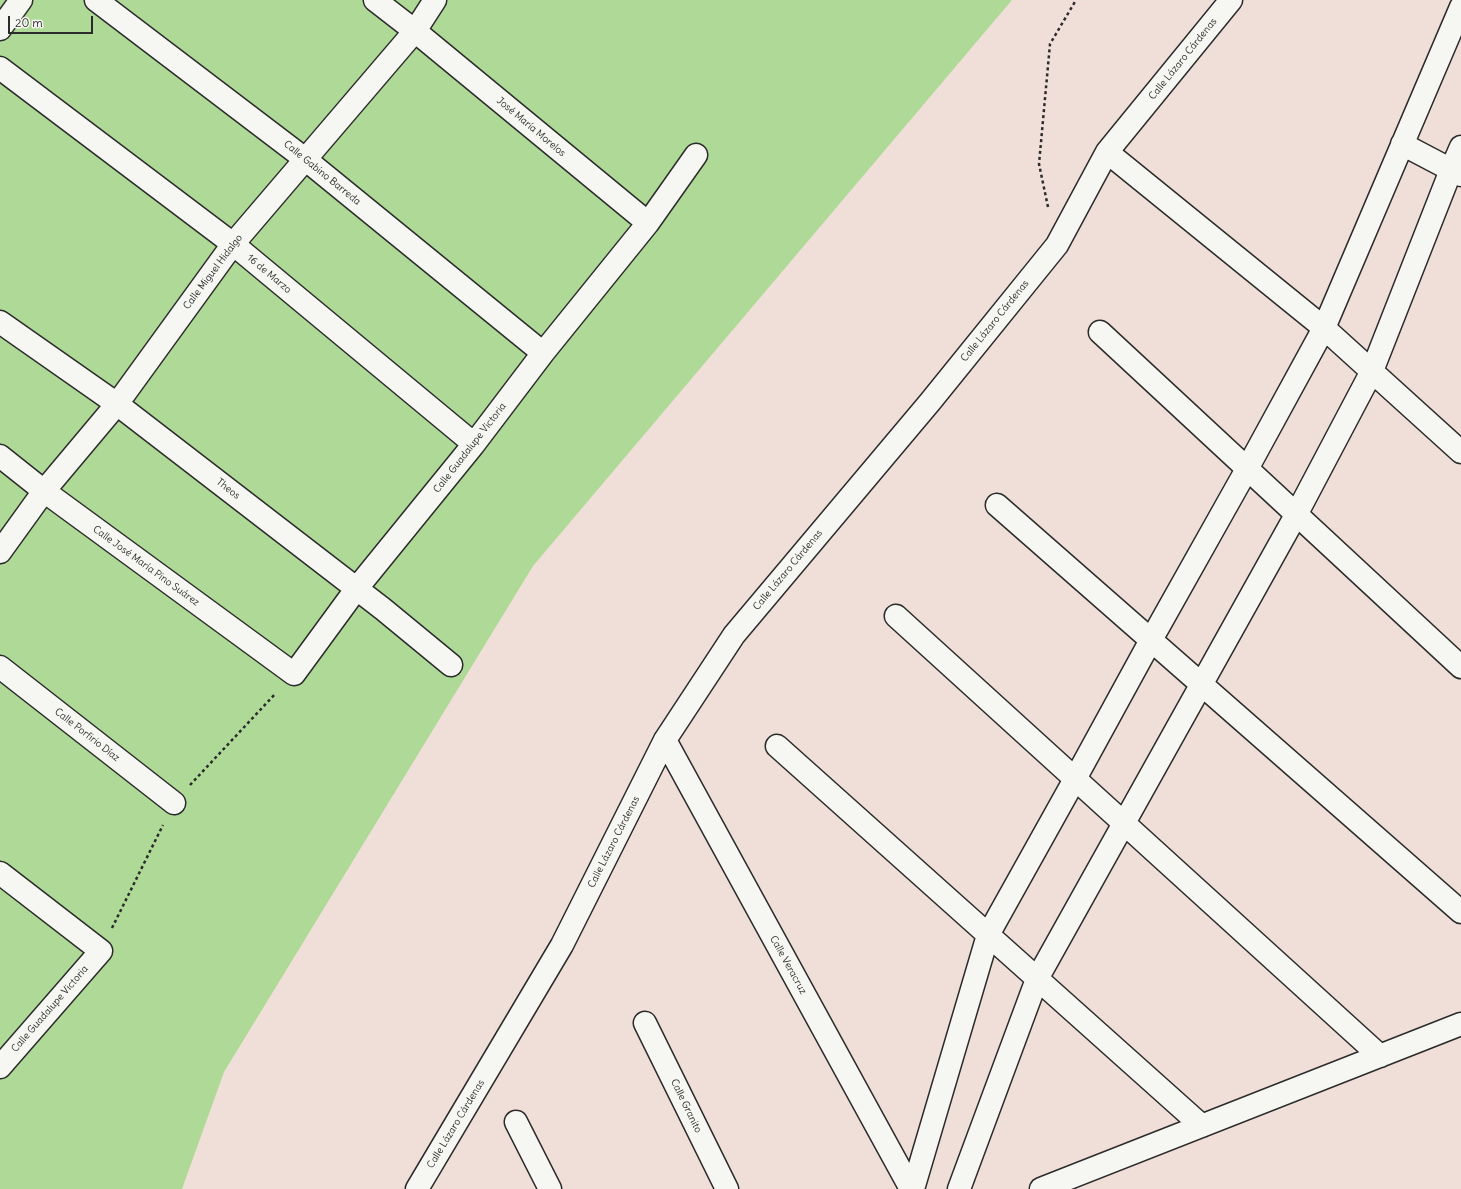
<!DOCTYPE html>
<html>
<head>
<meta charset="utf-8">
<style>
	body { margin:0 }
	#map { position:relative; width:1461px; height:1189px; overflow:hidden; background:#f0dfd8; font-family:Delius,sans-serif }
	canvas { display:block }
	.scale { position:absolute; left:8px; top:16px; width:85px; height:18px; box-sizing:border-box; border:2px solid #2b2b2b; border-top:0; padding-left:5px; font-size:12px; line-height:14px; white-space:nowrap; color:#2b2b2b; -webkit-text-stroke:3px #f6f6f2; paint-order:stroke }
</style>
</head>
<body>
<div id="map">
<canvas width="1461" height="1189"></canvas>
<div class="scale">20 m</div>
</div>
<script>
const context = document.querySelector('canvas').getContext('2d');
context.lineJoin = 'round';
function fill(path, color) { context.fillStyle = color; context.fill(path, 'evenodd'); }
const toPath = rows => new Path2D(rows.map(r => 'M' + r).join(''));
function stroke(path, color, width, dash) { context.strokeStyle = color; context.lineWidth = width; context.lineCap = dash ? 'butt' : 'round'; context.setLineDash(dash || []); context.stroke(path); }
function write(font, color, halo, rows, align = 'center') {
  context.font = font + ' Delius,sans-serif'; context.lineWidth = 4; context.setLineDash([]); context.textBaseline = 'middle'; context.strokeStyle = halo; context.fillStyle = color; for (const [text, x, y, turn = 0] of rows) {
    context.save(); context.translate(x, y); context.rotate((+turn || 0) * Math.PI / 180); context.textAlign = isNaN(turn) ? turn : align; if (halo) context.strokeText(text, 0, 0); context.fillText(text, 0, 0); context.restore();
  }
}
fill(toPath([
	[0,0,1012,0,533,566,224,1072,182,1189,0,1189]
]), '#afd996');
const minor = toPath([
	[96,0,305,159,543,353],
	[375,0,415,31,648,223],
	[0,29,21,0],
	[0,68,233,244,474,444],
	[1402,144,1461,175],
	[1107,152,1324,328,1461,452],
	[0,322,117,404,383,609,451,665],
	[1100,332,1461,667],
	[0,456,44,491,294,674,357,588,474,444,543,353,648,223,696,155],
	[997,505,1461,912],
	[0,552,44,491,117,404,233,244,415,31,435,0],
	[896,616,1380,1056],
	[0,667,174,803],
	[665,740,911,1189],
	[777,746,1202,1126],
	[0,873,101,951,0,1067],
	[645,1023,727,1189],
	[516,1122,550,1189],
	[417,1189,562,945,665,740,734,635,930,402,1057,245,1107,152,1231,0],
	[913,1189,988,935,1075,779,1151,640,1247,469,1324,328,1461,7],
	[959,1189,1037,979,1296,515,1372,371,1451,170,1461,147],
	[1041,1189,1461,1024]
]);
stroke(minor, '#2b2b2b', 25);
stroke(toPath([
	[1048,207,1039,164,1050,44,1076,0],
	[190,785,276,693],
	[112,928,163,825]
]), '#2b2b2b', 2.5, [3, 3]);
stroke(minor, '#f6f6f2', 22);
write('10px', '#2b2b2b', '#f6f6f2', [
	["Calle Lázaro Cárdenas",1183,59,-51],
	["José María Morelos",531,127,40],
	["Calle Gabino Barreda",322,173,39],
	["Calle Miguel Hidalgo",213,272,-53],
	["16 de Marzo",269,274,40],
	["Calle Lázaro Cárdenas",995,321,-51],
	["Calle Guadalupe Victoria",470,448,-52],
	["Theos",228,489,38],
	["Calle José María Pino Suárez",146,566,36],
	["Calle Lázaro Cárdenas",788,570,-50],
	["Calle Porfirio Díaz",87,735,38],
	["Calle Lázaro Cárdenas",614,842,-63],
	["Calle Veracruz",788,965,61],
	["Calle Guadalupe Victoria",50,1009,-49],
	["Calle Granito",686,1106,64],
	["Calle Lázaro Cárdenas",456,1124,-59]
]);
</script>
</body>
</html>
